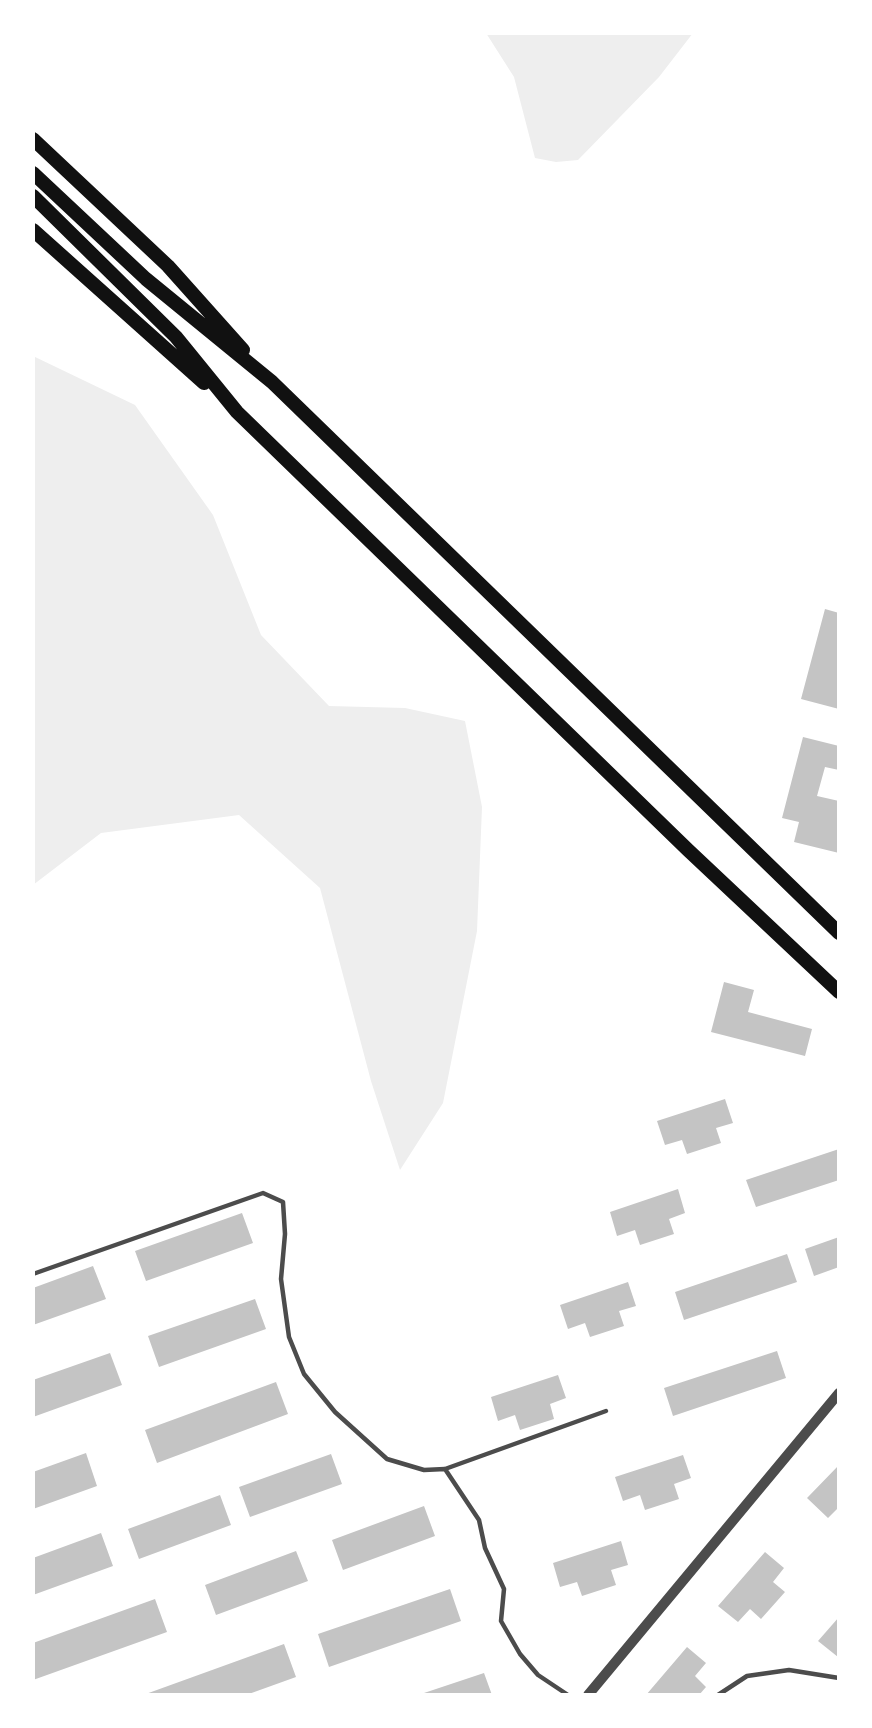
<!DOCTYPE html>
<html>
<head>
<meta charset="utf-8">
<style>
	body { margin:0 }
	#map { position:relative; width:872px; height:1728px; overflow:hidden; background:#fff; font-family:"Noto Sans",sans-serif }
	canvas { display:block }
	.frame { position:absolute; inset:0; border:35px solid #fff; pointer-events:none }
</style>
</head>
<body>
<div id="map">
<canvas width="872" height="1728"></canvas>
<div class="frame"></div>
</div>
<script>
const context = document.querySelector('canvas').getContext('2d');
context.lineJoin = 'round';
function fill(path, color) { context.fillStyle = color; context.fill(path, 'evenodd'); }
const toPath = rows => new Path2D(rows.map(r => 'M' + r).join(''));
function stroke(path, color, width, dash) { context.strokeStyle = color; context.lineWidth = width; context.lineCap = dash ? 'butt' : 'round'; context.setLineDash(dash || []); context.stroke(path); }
fill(toPath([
	[486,33,693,33,659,77,578,160,556,162,535,158,514,77],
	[33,356,135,405,213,515,261,635,329,706,405,708,465,721,482,807,477,931,443,1103,400,1170,371,1081,320,888,239,815,101,833,33,885]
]), '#eee');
fill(toPath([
	[825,609,839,613,839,709,801,699],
	[803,737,839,746,839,770,825,767,817,796,839,801,839,853,794,842,799,822,782,818],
	[724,982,754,990,748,1012,812,1029,805,1056,711,1032],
	[725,1099,733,1123,716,1128,721,1143,687,1154,682,1140,665,1145,657,1121],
	[839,1149,839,1180,756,1207,746,1180],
	[678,1189,685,1213,669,1219,674,1234,640,1245,635,1230,617,1236,610,1212],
	[242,1213,253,1243,146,1281,135,1251],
	[839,1237,839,1267,814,1276,805,1249],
	[787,1254,797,1282,684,1320,675,1292],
	[93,1266,106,1299,33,1325,33,1288],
	[628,1282,636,1306,619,1311,624,1326,590,1337,585,1323,568,1329,560,1305],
	[255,1299,266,1329,159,1367,148,1336],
	[777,1351,786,1378,673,1416,664,1388],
	[110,1353,122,1385,33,1417,33,1380],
	[558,1375,566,1398,550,1404,554,1419,520,1430,515,1415,498,1421,491,1397],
	[276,1382,288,1414,157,1463,145,1430],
	[86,1453,97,1486,33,1509,33,1472],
	[331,1454,342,1484,250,1517,239,1487],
	[683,1455,691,1478,674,1484,679,1499,645,1510,640,1495,623,1501,615,1477],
	[839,1465,839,1507,828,1518,807,1498],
	[220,1495,231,1525,139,1559,128,1529],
	[424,1506,435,1536,343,1570,332,1540],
	[101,1533,113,1566,33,1595,33,1558],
	[621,1541,628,1565,611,1570,616,1585,582,1596,577,1582,560,1587,553,1563],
	[296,1551,308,1581,216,1615,205,1585],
	[765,1552,784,1568,773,1582,785,1592,761,1619,750,1609,738,1622,718,1606],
	[450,1589,461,1621,329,1667,318,1634],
	[155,1599,167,1632,33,1680,33,1643],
	[839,1617,839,1656,838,1657,818,1641],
	[284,1644,296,1677,246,1695,143,1695],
	[687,1647,706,1663,695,1676,706,1687,699,1695,646,1695],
	[484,1673,492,1695,422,1695,421,1694]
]), '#c4c4c4');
stroke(toPath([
	[33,1274,263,1193,283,1202,285,1234,281,1279,289,1337,304,1374,335,1412,387,1459,424,1470,445,1469,606,1411],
	[445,1469,479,1520,485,1548,504,1589,501,1621,520,1654,538,1675,568,1695],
	[718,1695,747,1676,789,1670,839,1678]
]), '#4c4c4c', 4.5);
stroke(toPath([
	[588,1695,839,1393]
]), '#4c4c4c', 10);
stroke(toPath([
	[33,139,168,266,243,350],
	[33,173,146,279,272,382,839,933],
	[33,196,176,337,237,412,688,850,839,992],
	[33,230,204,383]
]), '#111', 14);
</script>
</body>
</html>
